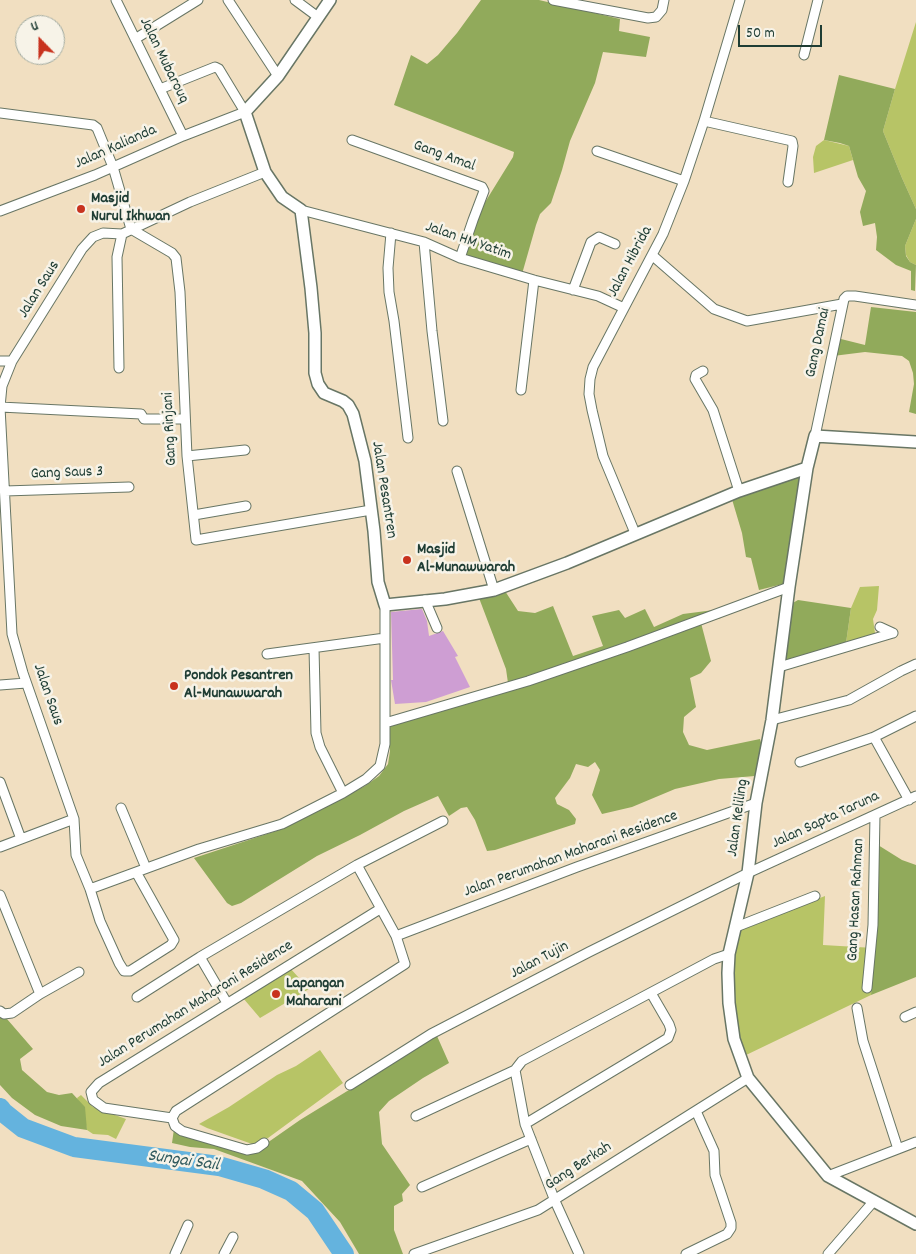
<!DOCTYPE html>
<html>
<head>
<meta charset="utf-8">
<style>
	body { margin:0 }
	#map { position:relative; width:916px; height:1254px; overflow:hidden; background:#f1dfc1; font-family:Dekko,sans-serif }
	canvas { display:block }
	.north { position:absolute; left:15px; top:15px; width:50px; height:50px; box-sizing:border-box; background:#f7f3e8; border:1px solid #a1aaa0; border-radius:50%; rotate:338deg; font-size:14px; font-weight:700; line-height:20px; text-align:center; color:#1f3d34 }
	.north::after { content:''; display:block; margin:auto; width:18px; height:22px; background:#c8321e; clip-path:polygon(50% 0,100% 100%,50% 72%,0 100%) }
	.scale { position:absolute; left:738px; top:25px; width:84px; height:22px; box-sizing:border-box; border:2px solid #1f3d34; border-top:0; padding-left:6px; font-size:15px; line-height:18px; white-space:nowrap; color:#1f3d34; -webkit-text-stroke:4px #f7f3e8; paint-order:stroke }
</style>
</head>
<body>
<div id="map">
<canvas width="916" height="1254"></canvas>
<div class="north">U</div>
<div class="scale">50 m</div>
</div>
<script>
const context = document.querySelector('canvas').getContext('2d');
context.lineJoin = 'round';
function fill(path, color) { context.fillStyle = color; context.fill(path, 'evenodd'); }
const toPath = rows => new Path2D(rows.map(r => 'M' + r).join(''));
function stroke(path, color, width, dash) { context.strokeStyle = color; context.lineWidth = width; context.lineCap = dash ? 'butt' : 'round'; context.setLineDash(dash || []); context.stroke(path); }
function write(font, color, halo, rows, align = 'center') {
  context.font = font + ' Dekko,sans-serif'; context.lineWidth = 5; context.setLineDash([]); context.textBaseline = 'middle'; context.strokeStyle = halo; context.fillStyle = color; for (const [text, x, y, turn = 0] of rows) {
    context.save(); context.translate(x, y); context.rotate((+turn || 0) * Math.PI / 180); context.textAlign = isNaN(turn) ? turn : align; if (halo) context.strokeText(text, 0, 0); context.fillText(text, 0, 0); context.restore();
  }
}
fill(toPath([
	[916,22,916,209,902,178,883,131,895,89],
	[824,140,849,146,853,160,814,173,813,157,816,146],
	[916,219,916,265,910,262,906,255,905,246],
	[879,586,877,610,873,619,875,633,872,637,846,643,851,608,860,587],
	[825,896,823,945,874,948,871,995,744,1056,735,1021,733,959,739,930],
	[290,968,309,989,260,1018,243,998],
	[320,1050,343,1083,268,1138,258,1143,252,1144,207,1128,199,1124,229,1107,277,1075,296,1066],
	[81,1095,93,1107,126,1119,116,1139,108,1135,93,1134,87,1130,85,1120,77,1098]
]), '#b7c466');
fill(toPath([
	[481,0,539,0,620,19,619,31,650,37,646,57,603,52,595,83,570,141,562,170,551,203,540,214,536,225,522,274,464,257,479,212,513,157,514,152,394,105,411,55,427,64,438,55,457,33],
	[839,75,895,89,883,131,902,178,916,209,916,219,905,246,906,256,910,262,916,265,915,291,911,290,911,271,896,265,876,250,877,237,875,223,863,226,860,212,866,191,858,177,849,146,840,143,824,140],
	[871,307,916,312,916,414,909,412,914,384,913,373,909,361,902,356,865,352,833,356,837,338,865,345],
	[799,475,801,481,787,583,759,590,751,558,746,557,742,533,731,496],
	[505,591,518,611,535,613,553,606,573,656,603,646,592,616,619,610,625,618,645,609,654,627,683,614,714,610,721,618,701,623,711,661,701,673,690,678,696,707,684,717,683,732,689,745,707,750,760,739,763,750,755,776,719,779,675,789,632,807,602,814,592,795,600,770,595,762,588,767,576,764,570,778,555,798,557,804,569,810,576,819,575,824,495,850,487,851,475,820,467,807,461,808,449,816,438,796,404,811,360,835,317,856,241,903,232,906,227,903,194,858,282,829,365,786,379,776,388,764,390,751,389,725,509,690,506,669,479,598],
	[798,600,851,608,846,643,782,663,791,604],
	[878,845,902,860,916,865,916,977,871,995,877,915],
	[0,1014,7,1019,33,1049,20,1059,22,1070,47,1092,59,1095,72,1093,85,1107,87,1130,61,1126,35,1115,12,1098,0,1085],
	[437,1036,449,1063,423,1078,389,1101,379,1112,382,1144,410,1185,402,1194,403,1201,394,1206,394,1230,403,1254,359,1254,340,1222,302,1181,214,1149,190,1147,172,1143,174,1129,257,1150,300,1120]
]), '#91aa5b');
stroke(toPath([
	[0,1108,3,1112,23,1128,74,1147,219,1166,264,1179,291,1191,315,1211,344,1254]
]), '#64b3de', 20);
fill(toPath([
	[422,609,427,621,429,636,443,631,458,656,455,657,470,687,426,702,395,704,391,680,393,680,391,612]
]), '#ce9ed3');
const minor = toPath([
	[116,0,183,136],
	[228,0,278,76],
	[295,0,318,17],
	[553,0,648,18,656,17,662,10,664,0],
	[135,39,198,0],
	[804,55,818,0],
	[0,113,93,125,97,128,113,167,131,229,172,253,176,258,180,292,187,456,196,540,371,510],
	[704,121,792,141,793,146,788,182],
	[352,140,482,187,484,191,473,220,460,258],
	[597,151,684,181],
	[265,172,190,202,122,234,103,233,93,237,82,249,12,361,2,386,0,407,12,634,23,673,74,819,76,855,90,889,199,849,282,824,343,793,366,779,380,766,385,744,385,605],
	[301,210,424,242,460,258,534,280,598,296,624,308],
	[0,211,95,175,183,136,245,112,219,69,215,67,160,89],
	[391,233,388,268,389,292,394,321,408,438],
	[424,242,432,331,443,421],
	[653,256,714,309,747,321,842,304],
	[573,290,591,242,599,237,615,244],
	[0,361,12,361],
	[119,368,117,257,122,234],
	[703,371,696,375,695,379,713,410,739,491],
	[521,390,534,280],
	[0,407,141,414,144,419,185,419],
	[815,436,844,299,847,296,855,296,916,305],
	[187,456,245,450],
	[457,471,494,590],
	[5,491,129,487],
	[194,515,246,506],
	[635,533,603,456,592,410,589,394,590,379,593,367,663,234,684,181,704,121,740,0],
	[425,600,437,628],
	[880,627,893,633],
	[314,648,316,733,320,747,343,793],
	[267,654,385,638],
	[779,667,893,633],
	[0,685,26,683],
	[772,720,849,700,901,671,916,664],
	[385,723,528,681,627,647,789,587],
	[874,737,909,800],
	[800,762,874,737,916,716],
	[0,782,21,839],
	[121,808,146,868],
	[0,847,74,819],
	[90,889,100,921,119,963,124,971,130,971,171,945,174,940,136,872],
	[0,895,40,994],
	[736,927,815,896],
	[396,936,577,867,756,803],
	[200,957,227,1003],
	[867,988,873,925,875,815],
	[137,997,200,957,357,865,443,821],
	[857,1008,863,1041,898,1149],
	[0,1011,4,1014,12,1013,40,994,79,972],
	[905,1017,916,1012],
	[350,1085,431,1034,589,952,748,873,916,796],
	[416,1116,515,1070],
	[172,1118,104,1108,93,1100,91,1092,99,1083,380,909],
	[172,1118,176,1111,405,964,396,936,357,865],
	[172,1118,175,1126,182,1131,247,1150,257,1148,264,1143],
	[525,1124,668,1038,671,1030,669,1024,651,993],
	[828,1176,916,1142],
	[422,1187,531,1139],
	[175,1254,188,1225],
	[224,1254,233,1237],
	[414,1254,538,1210,748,1078],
	[579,1254,555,1201,525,1124,515,1070,522,1061,714,959,729,954],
	[686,1254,727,1234,731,1228,731,1223,715,1175,714,1151,696,1111],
	[828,1254,873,1202]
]);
const tertiary = toPath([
	[330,0,278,76,245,112,265,172,282,197,301,210,311,288,315,333,315,373,318,384,324,393,343,401,348,405,353,414,365,461,374,531,378,582,385,605,445,599,494,590,567,563,739,491,807,468],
	[916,442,815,436,807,468,789,587,772,720,756,803,748,873,729,954,728,973,729,1003,734,1039,748,1078,828,1176,916,1224]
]);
stroke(minor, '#687665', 11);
stroke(tertiary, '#687665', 14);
stroke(minor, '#fff', 9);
stroke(tertiary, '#fff', 11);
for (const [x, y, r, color] of [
	[81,209,5,"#c8321e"],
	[407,560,5,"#c8321e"],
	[174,686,5,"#c8321e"],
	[276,994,5,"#c8321e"]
]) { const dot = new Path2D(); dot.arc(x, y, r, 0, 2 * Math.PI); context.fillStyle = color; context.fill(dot); stroke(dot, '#f7f3e8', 2); }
write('16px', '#1f3d34', '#f7f3e8', [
	["Jalan Mubarouq",163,61,64],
	["Jalan Kalianda",116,148,-24],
	["Gang Amal",444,157,20],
	["Jalan HM Yatim",468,242,19],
	["Jalan Hibrida",631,262,-62],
	["Jalan Saus",40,290,-58],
	["Gang Damai",819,343,-78],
	["Gang Rinjani",171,429,-93],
	["Gang Saus 3",67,474,-2],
	["Jalan Pesantren",383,490,81],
	["Jalan Saus",47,695,71],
	["Jalan Keliling",739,818,-82],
	["Jalan Sapta Taruna",826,821,-25],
	["Jalan Perumahan Maharani Residence",571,855,-20],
	["Gang Hasan Rahman",857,900,-87],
	["Jalan Tujin",540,961,-28],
	["Jalan Perumahan Maharani Residence",196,1005,-32],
	["Gang Berkah",579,1167,-33]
]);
write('bold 16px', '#1f3d34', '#f7f3e8', [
	["Masjid",91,200],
	["Nurul Ikhwan",91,218],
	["Masjid",417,551],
	["Al-Munawwarah",417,569],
	["Pondok Pesantren",184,677],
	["Al-Munawwarah",184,695],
	["Lapangan",286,985],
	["Maharani",286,1003]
], 'left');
write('italic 18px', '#305a5e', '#f7f3e8', [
	["Sungai Sail",183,1162,8]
]);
</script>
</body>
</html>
